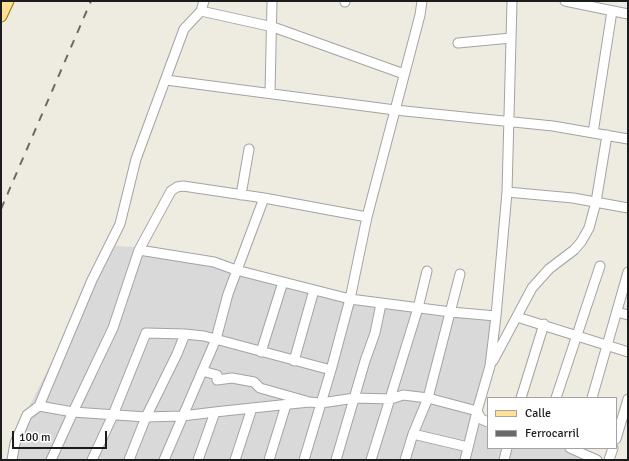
<!DOCTYPE html>
<html>
<head>
<meta charset="utf-8">
<style>
	body { margin:0 }
	#map { position:relative; width:629px; height:461px; overflow:hidden; background:#eeece0; font-family:Signika,sans-serif }
	canvas { display:block }
	.frame { position:absolute; inset:0; border:2px solid #1c1c1c; pointer-events:none }
	.legend { position:absolute; left:487px; top:397px; width:130px; height:52px; box-sizing:border-box; background:#fff; border:1px solid #a4a4a4; margin:0; padding:5px 7px; list-style:none; font-size:12px; color:#1c1c1c }
	.legend li { display:flex; align-items:center; gap:8px; height:20px }
	.legend b { width:20px; border:1px solid #a4a4a4 }
	.scale { position:absolute; left:12px; top:431px; width:95px; height:18px; box-sizing:border-box; border:2px solid #1c1c1c; border-top:0; padding-left:5px; font-size:12px; line-height:14px; white-space:nowrap; color:#1c1c1c; -webkit-text-stroke:3px #fff; paint-order:stroke }
</style>
</head>
<body>
<div id="map">
<canvas width="629" height="461"></canvas>
<div class="frame"></div>
<ul class="legend">
<li><b style="height:5px;background:#ffe095"></b>Calle</li>
<li><b style="height:5px;background:#6a6a6a"></b>Ferrocarril</li>
</ul>
<div class="scale">100 m</div>
</div>
<script>
const context = document.querySelector('canvas').getContext('2d');
context.lineJoin = 'round';
function fill(path, color) { context.fillStyle = color; context.fill(path, 'evenodd'); }
const toPath = rows => new Path2D(rows.map(r => 'M' + r).join(''));
function stroke(path, color, width, dash) { context.strokeStyle = color; context.lineWidth = width; context.lineCap = dash ? 'butt' : 'round'; context.setLineDash(dash || []); context.stroke(path); }
fill(toPath([
	[105,245,144,248,348,296,492,315,489,359,479,419,488,423,488,448,562,448,598,460,7,460,30,405,58,349]
]), '#dad9d9');
const minor = toPath([
	[565,1,628,14],
	[345,2,345,1],
	[201,11,273,27,404,74],
	[458,43,511,38],
	[166,80,395,110,553,126,628,139],
	[270,93,272,1],
	[593,133,612,11],
	[507,192,573,198,628,208],
	[241,195,249,149],
	[139,250,214,262,236,270,350,299,451,312,496,316],
	[617,312,628,315],
	[517,317,628,352],
	[261,352,283,282],
	[294,361,314,290],
	[493,361,532,288,549,269,574,250,581,242,589,228,596,202,607,135],
	[202,371,217,375,217,380,232,378,254,382,260,388,306,401],
	[521,398,544,324],
	[556,398,600,266],
	[592,398,628,272],
	[39,406,73,412,146,417,182,416,215,412,309,402,321,403,355,398,391,399,403,395,428,398,477,411,481,419,488,422],
	[413,434,468,447],
	[616,439,628,399],
	[570,448,597,460],
	[12,460,15,443,27,415,39,406,92,280,120,224,136,159,184,29,201,11,204,1],
	[51,460,73,412,113,328,139,250,171,191,177,187,183,186,264,198],
	[92,460,113,415,146,333,185,334],
	[129,460,146,417,177,354,185,334,204,336,331,370],
	[164,460,216,339,228,294,264,198,367,217],
	[198,460,215,412],
	[235,460,252,408],
	[269,460,286,405],
	[304,460,331,370,350,299,367,217,420,15,422,1],
	[336,460,365,361,375,333,381,304],
	[371,460,418,308,427,271],
	[405,460,413,434,428,398,460,274],
	[465,460,477,411,490,366,496,316,507,192,512,1],
	[504,460,507,448],
	[609,460,613,448]
]);
const major = toPath([
	[1,16,8,1]
]);
stroke(minor, '#a3a3a3', 11);
stroke(major, '#947700', 13);
stroke(minor, '#fff', 9);
stroke(major, '#ffe095', 11);
stroke(toPath([
	[1,209,91,1]
]), '#6a6a6a', 2, [8, 8]);
</script>
</body>
</html>
